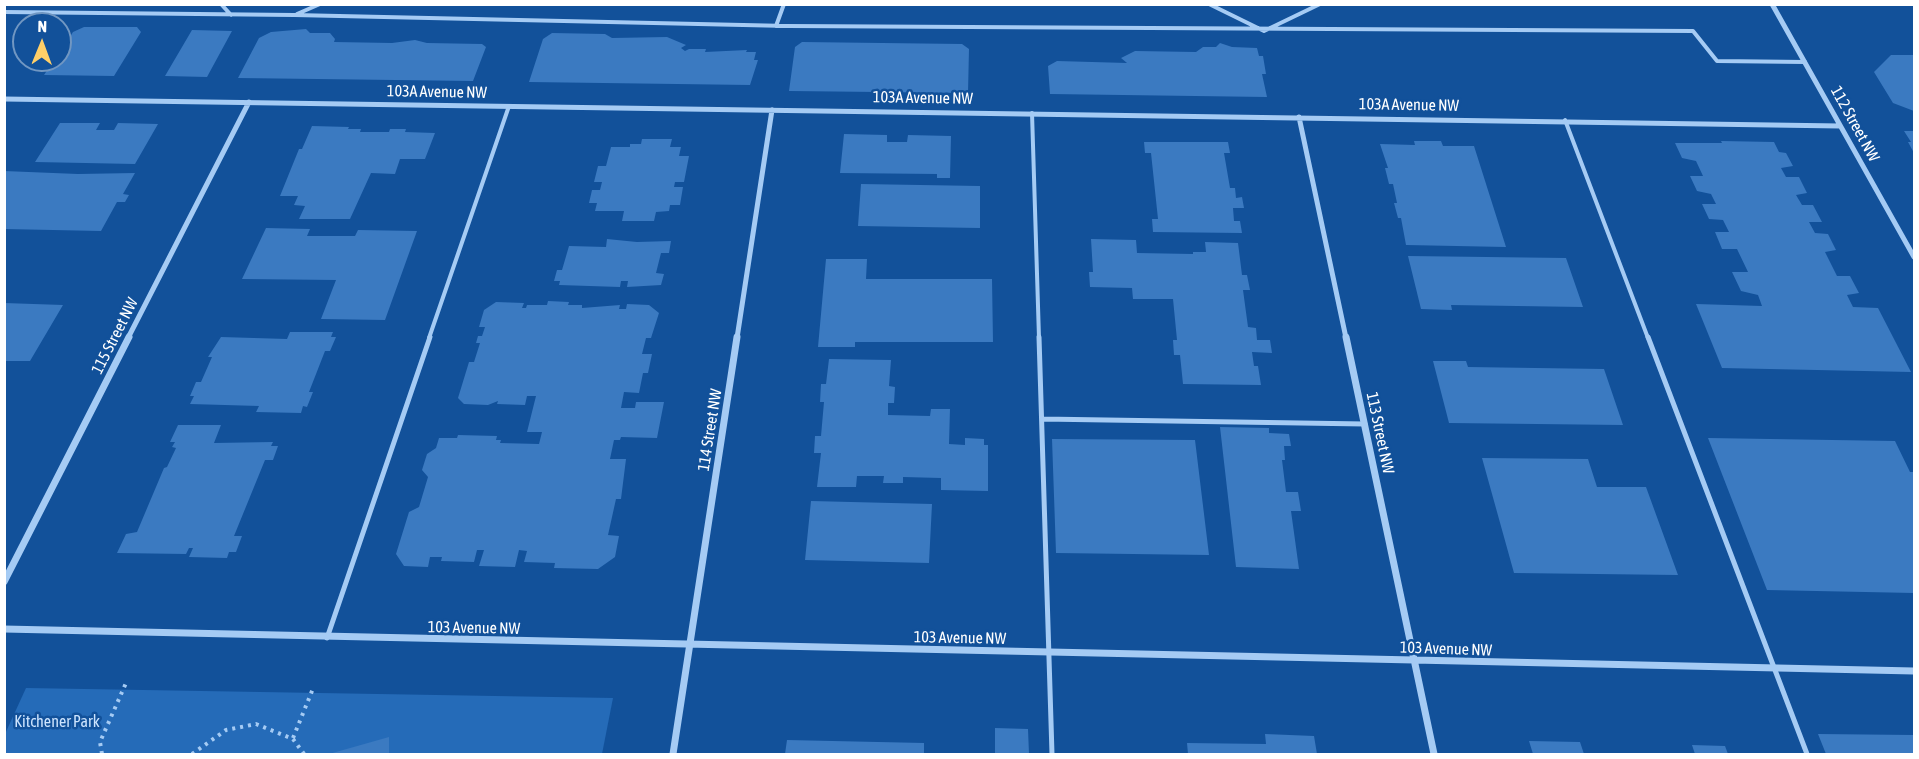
<!DOCTYPE html>
<html>
<head>
<meta charset="utf-8">
<style>
	body { margin:0 }
	#map { position:relative; width:1919px; height:759px; overflow:hidden; background:#12519a; font-family:"Asap Condensed",sans-serif }
	canvas { display:block }
	.frame { position:absolute; inset:0; border:6px solid #fff; pointer-events:none }
	.north { position:absolute; left:12px; top:12px; width:60px; height:60px; box-sizing:border-box; background:#12519a; border:2px solid #7197c2; border-radius:50%; rotate:1deg; font-size:16px; font-weight:700; line-height:24px; text-align:center; color:#fff }
	.north::after { content:''; display:block; margin:auto; width:21px; height:27px; background:#ffcf68; clip-path:polygon(50% 0,100% 100%,50% 72%,0 100%) }
</style>
</head>
<body>
<div id="map">
<canvas width="1919" height="759"></canvas>
<div class="frame"></div>
<div class="north">N</div>
</div>
<script>
const context = document.querySelector('canvas').getContext('2d');
context.lineJoin = 'round';
function fill(path, color) { context.fillStyle = color; context.fill(path, 'evenodd'); }
const toPath = rows => new Path2D(rows.map(r => 'M' + r).join(''));
function stroke(path, color, width, dash) { context.strokeStyle = color; context.lineWidth = width; context.lineCap = dash ? 'butt' : 'round'; context.setLineDash(dash || []); context.stroke(path); }
function write(font, color, halo, rows, align = 'center') {
  context.font = font + ' "Asap Condensed",sans-serif'; context.lineWidth = 5; context.setLineDash([]); context.textBaseline = 'middle'; context.strokeStyle = halo; context.fillStyle = color; for (const [text, x, y, turn = 0] of rows) {
    context.save(); context.translate(x, y); context.rotate((+turn || 0) * Math.PI / 180); context.textAlign = isNaN(turn) ? turn : align; if (halo) context.strokeText(text, 0, 0); context.fillText(text, 0, 0); context.restore();
  }
}
fill(toPath([
	[26,688,613,698,602,754,5,754,5,734]
]), '#256bb8');
fill(toPath([
	[84,27,137,27,141,32,114,76,44,75,54,60,60,60,60,52,73,32],
	[306,29,310,33,330,33,335,39,334,42,392,43,415,40,427,43,482,44,486,47,473,81,238,78,259,38,271,32],
	[192,30,232,31,207,77,165,76],
	[552,33,605,34,612,38,667,37,686,45,681,48,685,51,689,49,706,49,705,52,747,50,746,52,756,52,754,60,758,60,750,85,529,82,543,39],
	[802,42,962,44,969,49,968,93,789,91,795,47],
	[1220,43,1232,47,1257,48,1259,56,1263,56,1266,74,1262,74,1267,97,1050,94,1048,66,1057,61,1127,63,1121,58,1135,51,1196,52,1203,47,1216,47],
	[1891,55,1914,55,1914,111,1893,103,1874,72],
	[60,123,100,123,96,130,114,130,118,123,158,124,135,164,35,162],
	[312,126,349,127,348,129,361,129,360,132,389,132,390,129,406,129,405,132,435,133,425,159,400,159,395,174,371,173,350,219,299,219,305,206,294,205,298,196,280,196,299,149,302,149],
	[1904,131,1914,131,1914,153,1908,142,1911,142],
	[844,134,887,135,887,142,907,142,908,135,951,136,950,178,937,178,937,174,840,173],
	[642,139,672,139,670,147,681,147,679,156,689,156,684,182,675,182,674,187,683,187,680,205,670,205,669,211,656,212,654,221,622,221,624,211,595,211,597,203,589,203,592,190,600,190,602,182,594,182,598,166,606,166,611,147,630,147,630,144,641,144],
	[1414,141,1441,141,1443,146,1474,146,1506,247,1406,245,1401,218,1398,218,1394,203,1397,203,1393,184,1389,184,1385,168,1388,168,1380,144,1415,145],
	[1721,141,1774,142,1779,152,1786,153,1793,166,1781,168,1786,177,1799,177,1807,193,1796,195,1802,205,1813,205,1822,222,1809,222,1815,233,1828,234,1836,250,1825,252,1837,276,1850,276,1859,293,1847,295,1853,307,1878,308,1911,372,1722,368,1696,304,1762,306,1758,295,1741,291,1732,272,1748,272,1737,249,1722,249,1715,232,1729,232,1723,220,1709,219,1702,204,1716,204,1711,194,1697,191,1690,176,1703,176,1696,161,1682,158,1675,143,1722,143],
	[1144,142,1228,142,1230,153,1224,153,1230,188,1235,188,1236,198,1242,197,1244,208,1233,208,1234,221,1240,221,1242,233,1153,232,1152,219,1158,219,1151,153,1145,153],
	[4,171,78,174,135,173,123,194,129,195,125,202,117,202,101,231,4,229],
	[861,184,980,186,980,228,858,226],
	[266,228,310,229,307,236,355,236,358,230,417,231,385,320,321,319,336,280,242,279],
	[607,239,637,242,671,241,669,253,661,253,656,273,664,274,661,285,627,287,628,281,621,281,620,287,559,285,560,281,554,281,557,270,562,270,569,246,606,247],
	[1091,239,1136,240,1137,253,1193,254,1193,252,1206,252,1205,242,1238,243,1242,275,1247,275,1250,290,1243,290,1248,327,1256,328,1257,340,1270,340,1272,353,1252,352,1254,366,1258,366,1261,385,1183,384,1180,355,1174,355,1173,340,1177,340,1173,299,1133,299,1132,288,1090,287,1089,272,1093,272],
	[1408,256,1566,258,1583,307,1451,305,1452,310,1421,309],
	[826,259,867,259,866,279,992,279,993,342,855,342,855,347,818,347],
	[548,301,569,302,568,305,582,305,582,308,620,305,619,309,626,309,627,304,649,305,659,313,651,338,646,338,642,354,652,354,648,373,643,373,639,393,624,392,621,408,635,408,636,402,664,402,657,438,621,437,620,440,614,440,610,459,626,459,621,499,616,499,608,535,619,536,615,557,598,569,554,568,555,563,524,562,527,551,519,550,515,567,479,566,484,550,477,550,474,562,441,561,442,557,430,557,428,567,404,566,396,554,409,512,419,507,428,477,422,470,427,454,436,448,439,438,457,438,458,435,497,436,496,440,501,440,500,443,539,444,542,432,527,432,536,396,527,396,525,405,497,404,498,401,488,405,464,404,458,398,469,362,474,362,480,343,476,343,478,336,482,336,485,327,479,327,484,310,496,302,524,303,522,308,526,308,527,305,547,305],
	[4,303,63,305,30,361,4,361],
	[290,332,333,332,331,337,336,337,330,351,325,351,309,392,313,392,307,407,303,406,301,413,256,412,259,406,190,404,194,396,190,396,196,382,201,382,212,357,208,357,221,337,287,339],
	[829,359,891,360,889,386,895,387,894,403,888,403,888,415,930,416,931,409,950,409,949,444,965,445,965,438,984,439,984,445,988,445,988,491,941,490,941,478,903,477,903,483,883,483,884,476,857,476,856,487,817,487,821,453,814,453,815,436,821,436,824,402,820,402,821,384,826,384],
	[1433,361,1466,361,1468,367,1604,369,1623,425,1449,423],
	[178,425,221,425,214,443,273,442,271,446,278,446,273,460,265,460,234,536,242,536,236,552,229,552,227,558,189,557,193,548,189,548,186,554,117,553,126,534,137,532,164,468,167,467,176,448,172,447,175,442,170,442],
	[1220,427,1269,428,1269,433,1289,434,1291,446,1284,446,1285,460,1282,460,1286,492,1298,492,1301,511,1291,511,1299,569,1236,567],
	[1708,438,1895,441,1910,472,1914,472,1914,593,1767,590],
	[1052,439,1195,440,1209,555,1056,553],
	[1482,458,1588,459,1597,487,1646,487,1678,575,1514,573],
	[811,501,932,504,929,563,805,560],
	[995,728,1028,729,1029,754,995,754],
	[1265,734,1314,736,1317,754,1188,754,1187,743,1266,744],
	[1818,734,1914,735,1914,754,1826,754],
	[389,737,389,754,329,754],
	[787,740,924,743,924,754,785,754],
	[1529,741,1580,742,1584,754,1533,754],
	[1692,745,1725,746,1728,754,1695,754]
]), '#3b7ac1');
stroke(toPath([
	[293,738,314,686],
	[102,754,100,742,126,683],
	[192,754,226,730,256,724,293,739,304,754]
]), '#a5cbf4', 4, [3, 5]);
stroke(toPath([
	[221,4,231,15],
	[1209,4,1264,31,1320,4],
	[4,12,294,15,788,26,1693,31,1717,61,1805,62],
	[297,14,320,4],
	[776,26,784,4],
	[1032,113,1039,338],
	[1565,120,1648,338],
	[429,338,509,106]
]), '#a5cbf4', 4);
stroke(toPath([
	[1039,337,1052,754],
	[1648,337,1807,754],
	[1042,419,1365,424],
	[327,638,430,337]
]), '#a5cbf4', 5);
stroke(toPath([
	[1772,4,1914,257],
	[4,99,1840,126],
	[1299,117,1346,338],
	[128,338,249,102],
	[737,338,772,110]
]), '#a5cbf4', 5);
stroke(toPath([
	[1346,337,1434,754],
	[4,582,129,337],
	[4,629,1914,671],
	[673,754,737,337]
]), '#a5cbf4', 7);
write('16px', '#fff', '#12519a', [
	["103A Avenue NW",437,92,1],
	["103A Avenue NW",923,98,1],
	["103A Avenue NW",1409,105,1],
	["112 Street NW",1855,124,61],
	["115 Street NW",115,336,-63],
	["114 Street NW",710,430,-81],
	["113 Street NW",1380,433,78],
	["103 Avenue NW",474,628,1],
	["103 Avenue NW",960,638,1],
	["103 Avenue NW",1446,649,2]
]);
write('16px', '#cde4fe', '#12519a', [
	["Kitchener Park",57,722]
]);
</script>
</body>
</html>
